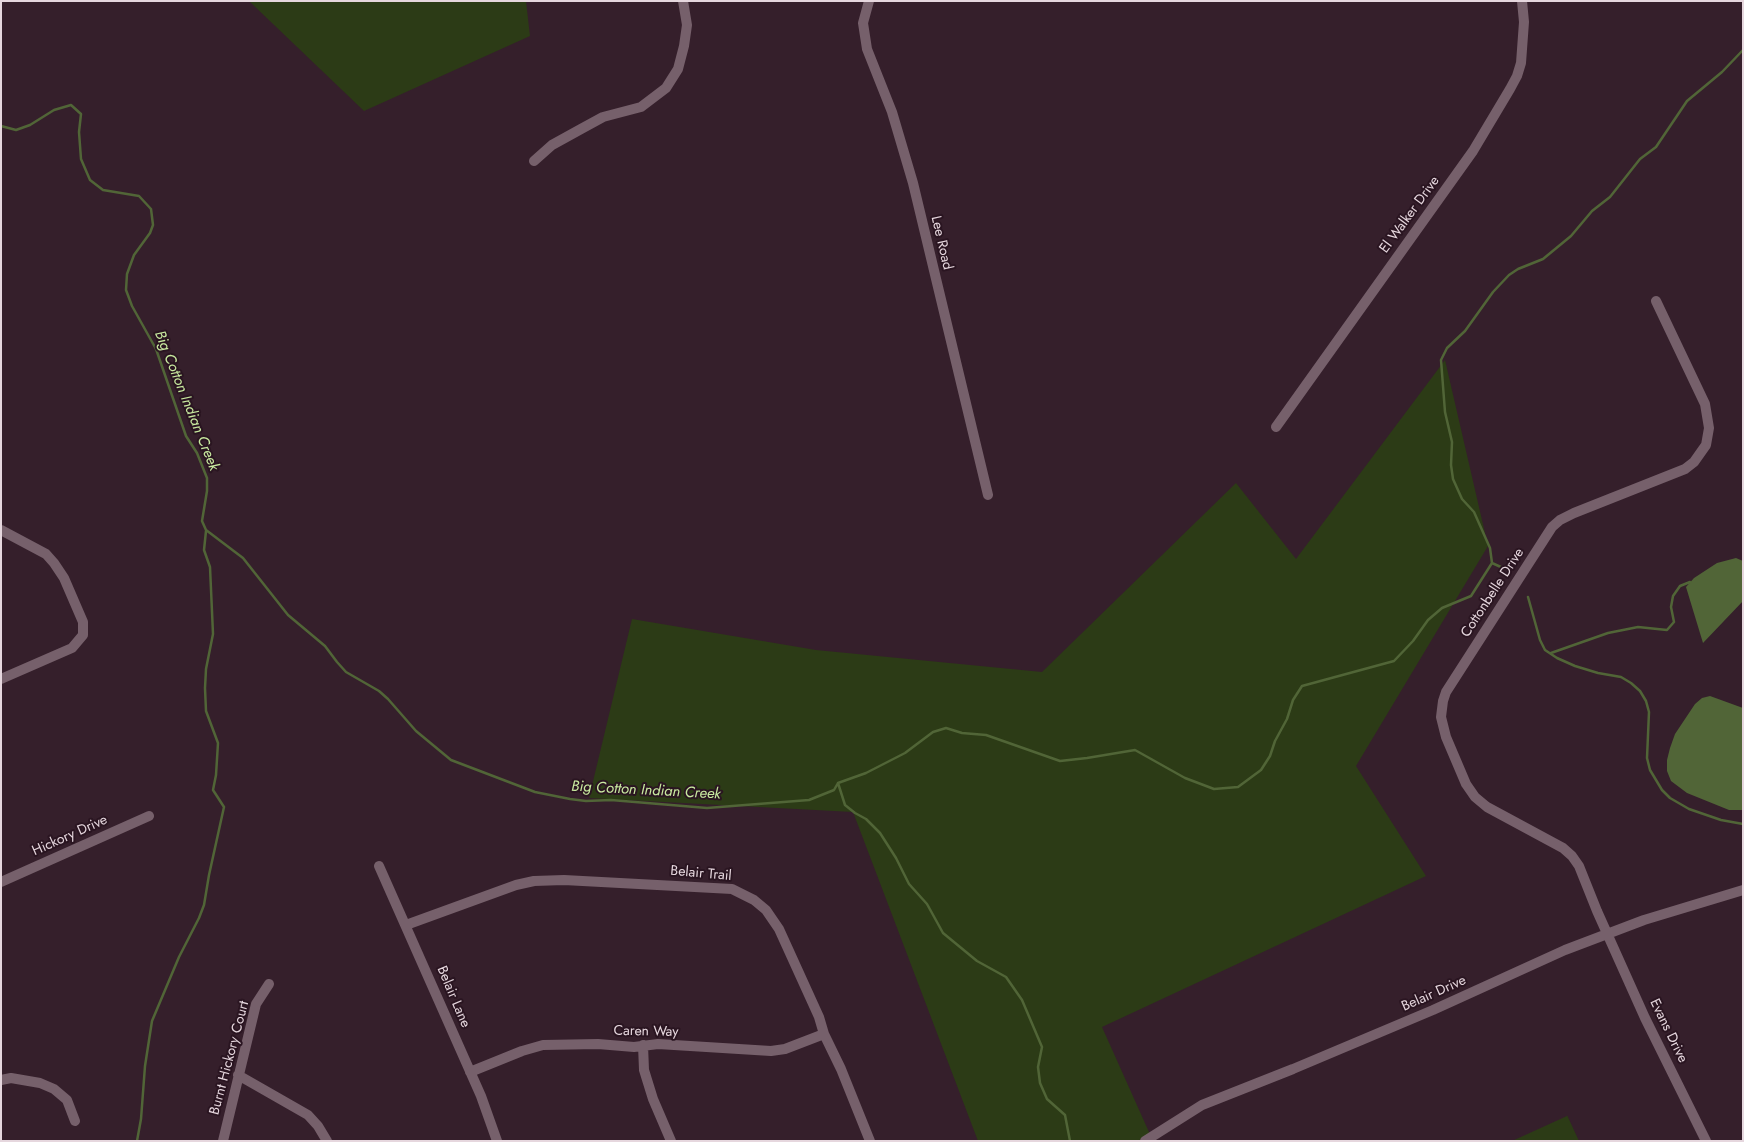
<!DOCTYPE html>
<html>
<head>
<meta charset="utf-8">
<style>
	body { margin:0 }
	#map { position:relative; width:1744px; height:1142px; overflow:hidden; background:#351f2b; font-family:Jost,sans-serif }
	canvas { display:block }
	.frame { position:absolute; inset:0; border:2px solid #e6d7de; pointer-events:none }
</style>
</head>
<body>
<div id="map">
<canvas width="1744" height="1142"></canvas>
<div class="frame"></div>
</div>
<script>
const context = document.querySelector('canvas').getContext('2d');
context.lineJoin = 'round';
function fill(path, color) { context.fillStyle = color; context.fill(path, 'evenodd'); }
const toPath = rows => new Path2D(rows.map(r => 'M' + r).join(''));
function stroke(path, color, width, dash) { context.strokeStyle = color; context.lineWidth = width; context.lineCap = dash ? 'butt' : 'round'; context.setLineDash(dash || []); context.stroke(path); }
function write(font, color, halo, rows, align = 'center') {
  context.font = font + ' Jost,sans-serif'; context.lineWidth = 4; context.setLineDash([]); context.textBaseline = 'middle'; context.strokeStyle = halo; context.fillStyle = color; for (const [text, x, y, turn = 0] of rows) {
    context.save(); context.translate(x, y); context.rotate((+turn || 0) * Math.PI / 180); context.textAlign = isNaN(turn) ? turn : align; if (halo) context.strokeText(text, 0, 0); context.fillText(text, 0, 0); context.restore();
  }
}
fill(toPath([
	[249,1,526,1,530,36,364,111],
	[1445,360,1488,546,1356,766,1426,876,1102,1027,1153,1141,978,1141,853,812,589,798,632,619,816,650,1042,672,1236,483,1296,559],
	[1567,1115,1579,1141,1512,1141,1567,1116]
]), '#2c3b16');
fill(toPath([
	[1736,558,1743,561,1743,601,1703,643,1686,587,1694,578,1717,563],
	[1710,696,1743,708,1743,810,1729,810,1687,793,1671,781,1667,771,1667,760,1670,748,1675,734,1695,704,1702,698]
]), '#516537');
stroke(toPath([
	[1,126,16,130,30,125,54,110,71,105,81,114,79,132,81,159,90,180,103,190,139,196,151,209,153,225,150,233,134,255,127,274,126,290,132,306,156,349,186,436,197,453,207,478,207,491,202,521,206,530,243,558,288,615,325,646,337,662,346,672,379,691,388,699,416,731,451,760,535,792,570,799,586,801,611,800,707,808,809,800,834,790,838,783,866,773,905,753,933,732,946,728,962,733,986,735,1060,761,1087,758,1135,750,1185,778,1214,789,1238,787,1261,770,1270,756,1275,741,1287,719,1293,700,1302,686,1394,661,1413,641,1428,620,1442,608,1471,596,1492,563,1490,548,1474,512,1462,499,1453,479,1451,465,1452,442,1445,412,1441,360,1447,348,1465,331,1493,292,1509,275,1518,269,1543,259,1571,236,1592,211,1610,197,1640,159,1656,147,1687,101,1722,72,1743,50],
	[1492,563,1503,568],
	[1528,597,1540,640,1545,650,1557,658,1575,666,1598,673,1621,677,1631,683,1640,691,1646,701,1649,712,1647,758,1650,770,1662,790,1670,798,1689,809,1721,820,1743,824],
	[1551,653,1608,633,1638,627,1667,630,1674,622,1671,607,1673,596,1680,586,1690,582],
	[838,783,845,805,855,813,866,819,880,833,896,858,909,884,927,904,943,933,977,961,1006,977,1022,1000,1042,1047,1038,1067,1040,1083,1047,1099,1065,1115,1070,1141],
	[137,1141,141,1119,145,1066,152,1021,179,957,199,918,204,905,209,875,224,807,213,790,216,775,218,743,206,711,205,688,206,669,213,634,210,567,204,550,206,531]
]), '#516537', 2.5);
stroke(toPath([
	[869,1,863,23,867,49,892,112,913,183,988,495],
	[534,161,552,145,581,129,603,117,641,107,666,88,678,69,684,46,687,25,683,1],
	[1656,301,1705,404,1709,428,1706,445,1694,462,1685,469,1574,513,1560,520,1552,527,1446,692,1443,701,1441,717,1446,737,1466,784,1475,797,1487,807,1563,848,1572,856,1579,866,1597,911,1645,1018,1706,1141],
	[1276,427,1473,151,1510,89,1517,76,1521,63,1524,22,1522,1],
	[1,530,46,554,54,563,64,578,83,622,83,635,72,648,1,679],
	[379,866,481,1096,497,1141],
	[1,882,149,816],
	[406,925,516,885,534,881,564,880,732,889,754,900,766,910,779,929,819,1017,824,1034,841,1069,870,1141],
	[643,1045,644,1070,653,1099,671,1141],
	[470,1072,522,1051,543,1045,598,1044,634,1047,658,1044,771,1051,785,1049,824,1034],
	[238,1075,308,1115,318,1126,327,1141],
	[1,1080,11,1078,40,1083,54,1089,67,1100,75,1121],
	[223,1141,256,1004,269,984],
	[1145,1141,1202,1105,1293,1069,1433,1010,1565,950,1644,920,1743,890]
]), '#76606b', 10);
write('14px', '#e6d7de', '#2a1521', [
	["El Walker Drive",1410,215,-54],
	["Lee Road",941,243,77],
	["Cottonbelle Drive",1493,593,-57],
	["Hickory Drive",70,836,-24],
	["Belair Trail",701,874,5],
	["Belair Drive",1434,994,-24],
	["Belair Lane",453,997,67],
	["Evans Drive",1668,1031,64],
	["Caren Way",646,1032,1],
	["Burnt Hickory Court",230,1058,-75]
]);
write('italic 15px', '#c9eaa0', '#2a1521', [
	["Big Cotton Indian Creek",186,401,68],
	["Big Cotton Indian Creek",646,791,3]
]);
</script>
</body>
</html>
